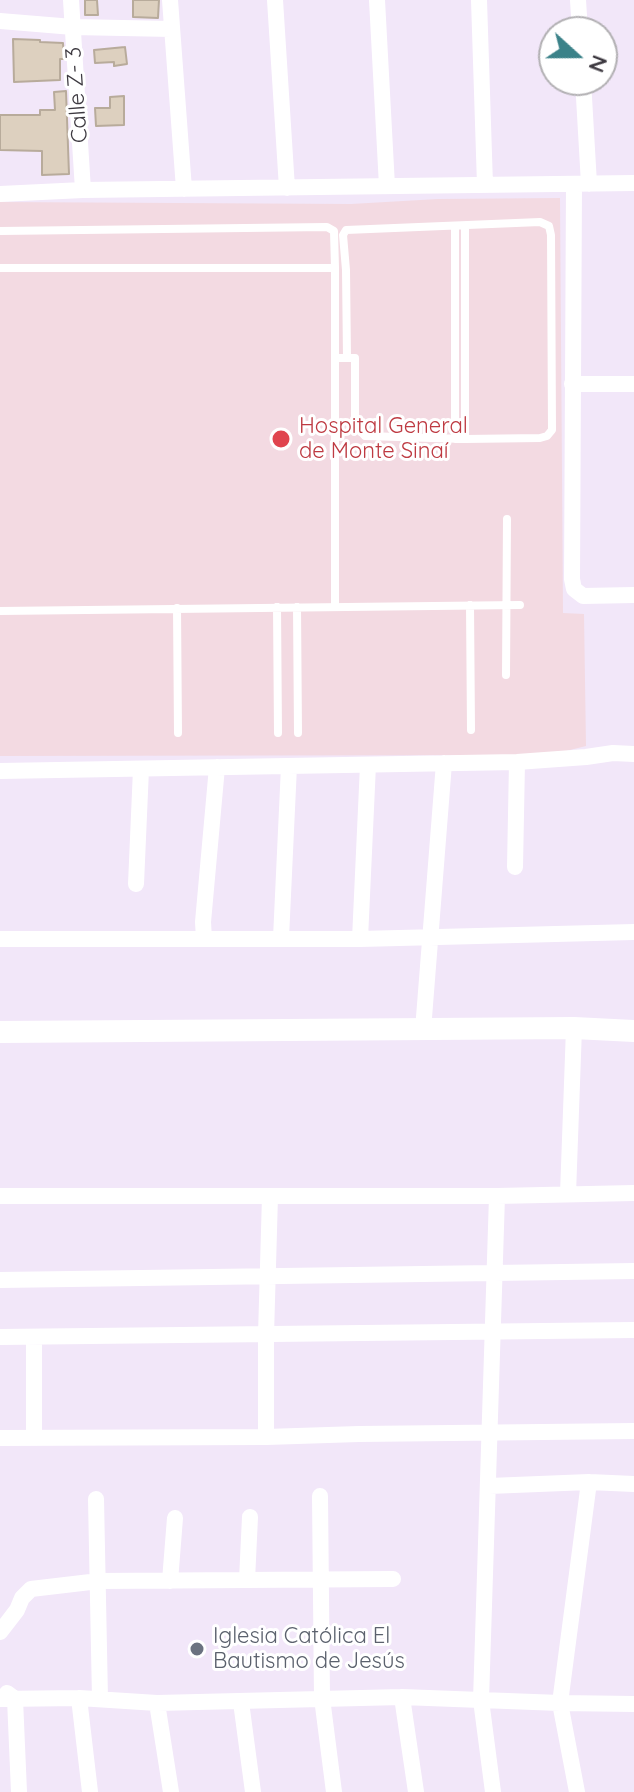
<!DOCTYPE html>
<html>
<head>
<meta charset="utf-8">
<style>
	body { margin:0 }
	#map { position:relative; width:634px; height:1792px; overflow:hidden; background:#f2e7f9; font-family:Quicksand,sans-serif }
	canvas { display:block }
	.north { position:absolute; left:538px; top:16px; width:80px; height:80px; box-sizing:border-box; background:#fff; border:2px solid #b2b0b3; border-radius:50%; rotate:111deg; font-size:22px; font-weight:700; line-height:32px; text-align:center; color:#3e3a41 }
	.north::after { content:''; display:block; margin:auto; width:28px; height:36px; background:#3b8289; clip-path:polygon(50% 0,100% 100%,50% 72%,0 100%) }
</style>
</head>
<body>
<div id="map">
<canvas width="634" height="1792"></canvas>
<div class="north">N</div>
</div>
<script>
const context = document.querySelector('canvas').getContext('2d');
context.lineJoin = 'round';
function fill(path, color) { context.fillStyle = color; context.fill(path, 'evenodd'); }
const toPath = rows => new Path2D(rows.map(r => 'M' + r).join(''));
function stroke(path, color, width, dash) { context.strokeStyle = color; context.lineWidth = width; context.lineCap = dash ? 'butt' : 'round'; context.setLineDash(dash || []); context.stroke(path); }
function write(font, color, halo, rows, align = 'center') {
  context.font = font + ' Quicksand,sans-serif'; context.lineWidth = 6; context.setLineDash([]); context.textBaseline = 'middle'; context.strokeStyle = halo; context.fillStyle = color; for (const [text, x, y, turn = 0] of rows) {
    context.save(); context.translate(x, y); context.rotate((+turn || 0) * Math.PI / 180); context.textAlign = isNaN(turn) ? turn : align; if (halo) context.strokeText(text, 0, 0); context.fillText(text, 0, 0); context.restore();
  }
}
fill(toPath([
	[560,198,563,613,584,614,586,746,562,752,534,755,0,756,0,202,351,204,438,199]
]), '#f3dae2');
const building = toPath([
	[85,0,97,0,98,15,85,15,85,0],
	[133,0,159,0,158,18,133,17,133,0],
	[13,39,40,40,40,42,63,43,64,59,60,59,60,80,14,82,13,39],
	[125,47,127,64,114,66,114,62,95,63,94,50,125,47],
	[66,91,69,174,42,175,42,151,0,150,0,115,40,115,40,110,55,110,54,92,66,91],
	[124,96,124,125,96,126,95,108,110,108,110,97,124,96]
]);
fill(building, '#ddd0bf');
stroke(building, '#b8ab9b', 2);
stroke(toPath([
	[0,231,327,227,334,231,335,268,335,606],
	[0,268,335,268],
	[335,358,355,358,355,425,365,436,465,439,540,438,547,436,552,430,551,235,549,226,540,222,346,230,343,235,346,270,347,358],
	[455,439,455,226],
	[465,439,465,226],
	[470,605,471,730],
	[277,607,278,733],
	[297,607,298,733],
	[177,608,178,733],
	[0,611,520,605],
	[506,675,507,519]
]), '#fff', 8);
stroke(toPath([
	[71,0,83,190],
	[170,0,184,189],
	[275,0,287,188],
	[377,0,387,186],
	[479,0,485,185],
	[578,0,580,32],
	[0,21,73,27,172,29],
	[583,80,589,184],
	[574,184,572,579,574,589,583,596,634,595],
	[0,194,83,190,634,183],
	[572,384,634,384],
	[0,771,517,762,586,757,613,753,634,754],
	[515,867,517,762],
	[136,884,141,769],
	[281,938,289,766],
	[0,939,360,939,634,932],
	[204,939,203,922,217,767],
	[360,939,368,765],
	[423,1030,444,763],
	[568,1194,574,1028],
	[0,1196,497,1196,634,1193],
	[0,1280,634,1271],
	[0,1337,634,1330],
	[34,1337,34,1437],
	[266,1437,266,1335,270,1196],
	[0,1438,266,1437,359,1434,634,1431],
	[489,1486,589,1482,634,1484],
	[320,1496,322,1698,334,1792],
	[96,1499,100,1699],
	[247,1580,250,1517],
	[170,1581,175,1518],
	[0,1632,17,1610,22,1598,31,1589,99,1581,393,1579],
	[7,1693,15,1699,19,1792],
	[402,1697,416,1792],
	[79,1698,90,1792],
	[0,1699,79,1698,157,1703,402,1697,560,1703,634,1704],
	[241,1702,253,1792],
	[157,1703,171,1792],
	[493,1792,481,1700,497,1196],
	[577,1792,560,1703,589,1482]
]), '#fff', 16);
stroke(toPath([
	[0,1032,574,1028,634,1031]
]), '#fff', 22);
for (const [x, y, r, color] of [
	[281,439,10,"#e0444e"],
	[197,1649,8,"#6b7280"]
]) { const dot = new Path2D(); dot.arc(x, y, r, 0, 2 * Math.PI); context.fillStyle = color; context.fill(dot); stroke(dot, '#fff', 3); }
write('22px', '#3e3a41', '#fff', [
	["Calle Z- 3",77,95,-94]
]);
write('22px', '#be3a42', '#fff', [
	["Hospital General",299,426],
	["de Monte Sinaí",299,451]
], 'left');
write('22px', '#5b616d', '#fff', [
	["Iglesia Católica El",213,1636],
	["Bautismo de Jesús",213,1661]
], 'left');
</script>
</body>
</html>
